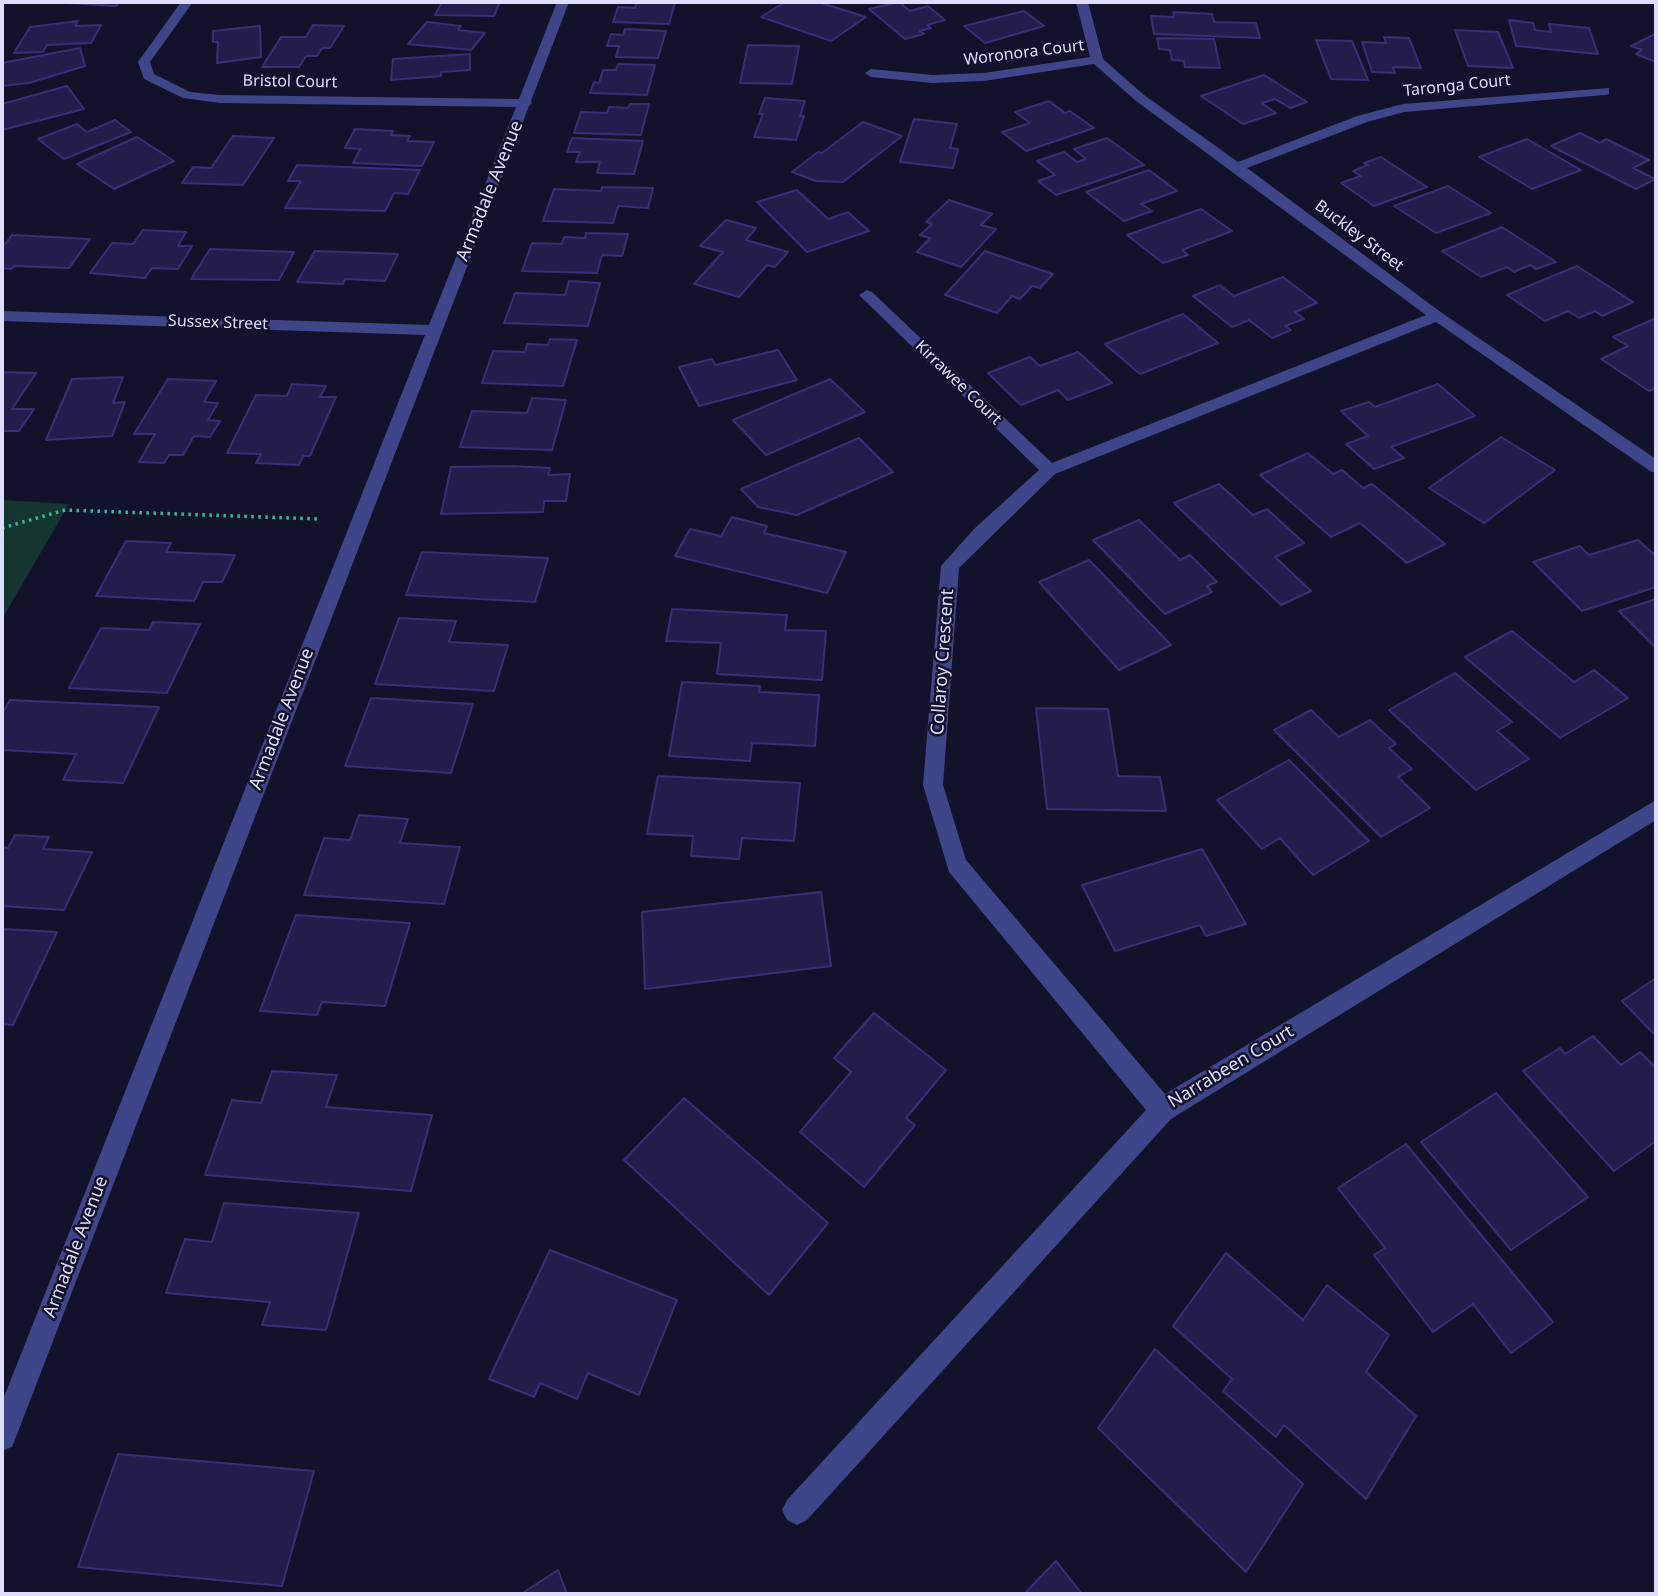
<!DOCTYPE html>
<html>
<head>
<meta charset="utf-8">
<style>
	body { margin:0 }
	#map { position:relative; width:1658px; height:1596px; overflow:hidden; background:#13122b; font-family:"Noto Sans",sans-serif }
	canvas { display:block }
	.frame { position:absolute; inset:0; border:4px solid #dddefe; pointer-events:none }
</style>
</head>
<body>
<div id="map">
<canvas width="1658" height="1596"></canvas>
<div class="frame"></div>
</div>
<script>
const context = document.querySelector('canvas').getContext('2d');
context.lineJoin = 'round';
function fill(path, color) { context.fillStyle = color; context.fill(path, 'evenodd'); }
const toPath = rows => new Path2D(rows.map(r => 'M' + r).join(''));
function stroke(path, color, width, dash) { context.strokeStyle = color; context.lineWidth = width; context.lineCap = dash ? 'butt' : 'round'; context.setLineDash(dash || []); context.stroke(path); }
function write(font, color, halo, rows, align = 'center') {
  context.font = font + ' "Noto Sans",sans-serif'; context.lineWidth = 5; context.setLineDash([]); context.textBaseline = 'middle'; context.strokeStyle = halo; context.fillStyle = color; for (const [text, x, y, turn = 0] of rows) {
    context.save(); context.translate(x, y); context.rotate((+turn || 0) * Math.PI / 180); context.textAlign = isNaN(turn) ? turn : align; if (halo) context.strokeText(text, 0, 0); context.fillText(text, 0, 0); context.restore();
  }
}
fill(toPath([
	[2,500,69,504,2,619]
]), '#15352f');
const building = toPath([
	[51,2,120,2,116,6,51,2],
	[442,2,500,2,494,16,435,15,442,2],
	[637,2,675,2,669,24,613,22,618,7,635,8,637,2],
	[785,2,818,2,866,17,831,41,761,17,785,2],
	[899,2,910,11,928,6,945,20,927,25,931,28,920,31,924,34,905,39,869,9,899,2],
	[1024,11,1044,26,985,43,964,26,1024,11],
	[1173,12,1212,14,1214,22,1256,23,1260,38,1154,34,1151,16,1174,17,1173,12],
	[1509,20,1533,23,1535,30,1551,32,1549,24,1589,28,1598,54,1516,46,1509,20],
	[78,21,75,26,101,25,91,43,47,45,43,52,14,53,30,27,78,21],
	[427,22,461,26,458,30,485,33,471,50,408,44,427,22],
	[313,25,344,26,330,48,322,48,317,56,306,56,299,67,262,67,281,37,306,37,313,25],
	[260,26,261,57,217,63,218,42,213,42,213,31,260,26],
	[625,29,666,31,658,58,616,57,619,46,607,46,611,34,623,35,625,29],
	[1455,30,1498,32,1513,68,1468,66,1455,30],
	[1655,34,1656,34,1656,62,1636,54,1642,50,1631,46,1655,34],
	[1384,37,1409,38,1421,68,1393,67,1395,73,1372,72,1362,42,1386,43,1384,37],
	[1157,38,1214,39,1220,68,1185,67,1184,61,1172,60,1170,50,1159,49,1157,38],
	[1316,40,1352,41,1368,80,1331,79,1316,40],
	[748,45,799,46,792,84,740,83,748,45],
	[80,48,85,66,29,83,2,86,2,63,80,48],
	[470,54,470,70,441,72,441,76,391,80,393,59,470,54],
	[618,64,655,65,647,95,590,93,594,82,599,83,603,70,616,70,618,64],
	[1264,75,1307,102,1290,108,1275,99,1262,103,1276,113,1243,124,1201,96,1264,75],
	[67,86,84,109,2,130,2,104,67,86],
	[765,98,805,101,800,116,804,116,796,140,754,137,763,114,759,114,765,98],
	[1049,101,1065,113,1070,111,1094,128,1026,151,1002,132,1030,123,1015,112,1049,101],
	[630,104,649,104,641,135,574,133,581,112,607,113,609,107,628,108,630,104],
	[914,119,957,124,950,148,958,149,953,168,900,162,914,119],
	[115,120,131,132,64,159,38,139,77,124,87,132,115,120],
	[863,122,902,136,843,182,816,181,792,172,818,152,822,153,863,122],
	[355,129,393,131,391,135,410,136,407,141,434,142,422,166,353,163,360,149,345,148,355,129],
	[1580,133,1600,143,1606,139,1649,160,1633,168,1655,179,1636,189,1551,146,1580,133],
	[233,136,274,138,243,185,182,183,193,167,211,168,233,136],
	[137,137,174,161,114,189,77,164,137,137],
	[572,138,643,141,634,174,597,173,600,162,576,162,580,152,567,152,572,138],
	[1107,138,1144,165,1056,195,1038,181,1055,175,1037,161,1064,152,1077,162,1086,159,1074,149,1107,138],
	[1527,139,1581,170,1532,189,1479,157,1527,139],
	[1381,157,1427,187,1374,206,1341,183,1361,176,1353,171,1368,165,1364,163,1381,157],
	[297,165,420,170,408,194,394,193,385,211,285,208,301,181,288,181,297,165],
	[1149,170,1177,191,1141,204,1152,211,1124,221,1086,192,1149,170],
	[1448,186,1491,213,1436,233,1394,206,1448,186],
	[602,187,653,188,648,208,618,206,613,223,543,221,554,189,601,191,602,187],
	[797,190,828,219,848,212,869,231,807,252,757,202,797,190],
	[949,200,992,214,981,225,996,229,961,267,917,252,930,238,920,235,932,224,926,222,949,200],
	[1201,209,1232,231,1182,250,1188,255,1163,263,1127,235,1201,209],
	[726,220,756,228,746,240,788,252,775,267,767,265,739,297,694,284,723,252,700,246,726,220],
	[1502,227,1556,262,1536,269,1530,265,1514,272,1507,267,1481,277,1442,251,1502,227],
	[143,230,186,232,178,246,192,246,178,269,152,268,145,278,90,273,112,243,133,244,143,230],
	[586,233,628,234,622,256,602,255,597,273,522,271,532,243,562,244,564,237,585,238,586,233],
	[12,235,90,239,69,268,14,266,11,269,2,268,2,248,12,235],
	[210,249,294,252,279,280,191,279,210,249],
	[315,251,398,254,385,281,345,279,343,284,297,282,315,251],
	[985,251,1053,274,1040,288,1032,286,1020,299,1012,296,997,313,945,295,985,251],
	[1577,266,1633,302,1602,316,1595,311,1579,318,1568,311,1545,321,1507,295,1577,266],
	[1283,277,1317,303,1295,312,1304,319,1285,326,1291,330,1272,338,1249,320,1232,327,1193,296,1220,285,1234,296,1283,277],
	[569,281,600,283,588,326,504,323,515,293,565,295,569,281],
	[1183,314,1218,343,1140,374,1105,344,1183,314],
	[1656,318,1656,388,1649,391,1601,359,1628,346,1613,337,1656,318],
	[550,339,577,340,563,386,482,383,493,351,525,352,527,344,548,345,550,339],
	[778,350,797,380,699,406,679,367,712,359,715,365,778,350],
	[1078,352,1112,383,1068,400,1058,390,1021,405,988,373,1030,357,1040,366,1078,352],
	[2,372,36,373,12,409,34,409,19,431,2,431,2,372],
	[123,377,113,403,125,402,112,436,46,440,72,379,123,377],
	[168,379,216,381,204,402,218,403,208,420,220,421,210,437,194,436,183,455,169,455,164,463,139,462,155,434,134,434,168,379],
	[830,379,865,412,766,455,733,420,830,379],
	[292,384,326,386,320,397,336,397,310,456,303,456,299,465,256,463,261,454,227,453,256,395,287,396,292,384],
	[1438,384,1475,416,1391,447,1404,458,1374,469,1346,444,1368,436,1341,411,1369,402,1375,407,1438,384],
	[532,398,566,400,552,450,460,447,472,411,527,413,532,398],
	[1501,437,1555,470,1484,523,1429,488,1501,437],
	[859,438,893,472,797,515,758,507,741,489,859,438],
	[1308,453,1333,474,1342,470,1363,488,1372,484,1445,544,1407,563,1360,523,1331,537,1260,475,1308,453],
	[512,466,550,468,548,475,570,474,566,501,544,501,543,512,441,514,451,467,512,466],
	[1219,484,1253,515,1267,509,1304,543,1275,557,1311,591,1281,605,1174,503,1219,484],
	[732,517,767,526,764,533,846,552,827,593,675,556,690,529,721,536,732,517],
	[1139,520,1180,560,1190,555,1217,582,1207,586,1212,592,1165,614,1093,540,1139,520],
	[1638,540,1656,556,1656,587,1582,611,1533,562,1580,546,1589,555,1638,540],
	[126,541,171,543,166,552,235,555,222,582,203,582,194,601,96,596,126,541],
	[422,552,548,558,535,602,406,595,422,552],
	[1089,560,1171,645,1119,670,1039,582,1089,560],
	[1656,599,1656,648,1619,611,1656,599],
	[672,609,787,615,785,630,826,631,822,680,717,674,721,643,666,641,672,609],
	[399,618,456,621,449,642,508,645,494,691,375,684,399,618],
	[153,622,200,624,167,693,69,688,101,628,149,630,153,622],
	[1512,631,1574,682,1594,670,1628,698,1560,738,1465,657,1512,631],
	[1455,673,1512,722,1497,731,1529,759,1476,790,1389,710,1455,673],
	[682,682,760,686,759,692,819,695,815,746,752,743,750,761,669,756,682,682],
	[371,698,473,704,451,773,345,766,371,698],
	[10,700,159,707,123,783,63,780,76,754,2,750,2,714,10,700],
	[1036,708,1108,709,1118,776,1160,777,1166,811,1047,809,1036,708],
	[1311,710,1339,737,1370,720,1396,744,1389,748,1412,769,1398,777,1430,808,1381,837,1274,730,1311,710],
	[1289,760,1369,841,1313,875,1280,838,1262,849,1217,800,1289,760],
	[658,776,800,783,794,841,742,838,739,859,691,856,693,836,647,834,658,776],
	[359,815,408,819,400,843,460,847,444,904,304,895,324,838,350,840,359,815],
	[15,835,49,837,43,849,92,852,64,910,2,906,2,847,8,848,15,835],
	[1202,849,1246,924,1206,936,1200,925,1115,951,1082,885,1202,849],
	[821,892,831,966,645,989,642,912,821,892],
	[296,915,410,923,385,1006,322,1002,317,1015,260,1011,296,915],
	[2,929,57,932,13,1025,2,1024,2,929],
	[1656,978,1656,1036,1622,1001,1656,978],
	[874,1013,946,1070,906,1118,915,1125,864,1187,800,1132,851,1072,834,1058,874,1013],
	[1593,1036,1621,1065,1640,1052,1656,1068,1656,1141,1614,1171,1523,1071,1560,1048,1565,1054,1593,1036],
	[272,1071,337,1075,326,1107,432,1115,411,1191,205,1175,232,1100,261,1103,272,1071],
	[1496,1093,1588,1197,1511,1250,1421,1142,1496,1093],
	[684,1098,828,1223,769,1295,624,1160,684,1098],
	[1406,1144,1553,1322,1511,1353,1473,1304,1433,1332,1374,1255,1385,1248,1338,1188,1406,1144],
	[224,1203,359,1213,326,1330,262,1325,270,1302,166,1293,185,1239,212,1242,224,1203],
	[550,1250,677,1300,639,1395,588,1373,577,1399,540,1383,534,1397,489,1379,550,1250],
	[1226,1253,1303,1320,1327,1285,1389,1335,1366,1372,1416,1416,1366,1499,1284,1425,1276,1437,1223,1391,1232,1379,1173,1326,1226,1253],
	[1155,1349,1303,1484,1246,1572,1098,1428,1155,1349],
	[118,1454,314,1471,282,1586,78,1567,118,1454],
	[1056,1561,1082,1594,1024,1594,1056,1561],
	[558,1570,567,1594,521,1594,558,1570]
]);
fill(building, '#211e4c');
stroke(building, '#353177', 2);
stroke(toPath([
	[2,528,65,510,320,519]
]), '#34bb9f', 3.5, [2.5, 4.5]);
fill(toPath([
	[181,2,193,2,150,62,154,74,190,92,220,95,519,99,557,2,569,2,531,101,532,103,529,106,16,1437,12,1447,2,1451,2,1402,425,335,2,321,2,311,429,325,516,107,220,103,183,98,144,79,138,62,181,2],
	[1076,2,1088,2,1103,59,1144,95,1238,162,1357,116,1403,104,1609,88,1609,94,1605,95,1404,112,1367,122,1247,168,1442,313,1656,459,1656,473,1650,471,1436,322,1055,474,959,568,943,785,966,860,1165,1094,1656,800,1656,820,1171,1119,807,1520,797,1525,787,1520,782,1510,787,1500,1146,1110,949,872,923,785,941,566,974,529,1039,470,859,295,867,290,872,292,1052,463,1426,315,1136,101,1094,64,984,81,932,83,871,77,865,73,871,69,932,75,984,73,1090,57,1076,2]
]), '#3e4689');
write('16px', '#dddefe', '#13122b', [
	["Woronora Court",1024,53,-7],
	["Bristol Court",290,82,1],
	["Taronga Court",1457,86,-6],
	["Buckley Street",1359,236,37],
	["Sussex Street",218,323,2],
	["Kirrawee Court",958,383,44]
]);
write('18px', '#dddefe', '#13122b', [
	["Armadale Avenue",490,191,-68],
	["Collaroy Crescent",943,662,-86],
	["Armadale Avenue",282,719,-69],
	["Narrabeen Court",1231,1067,-31],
	["Armadale Avenue",76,1247,-69]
]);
</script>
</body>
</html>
